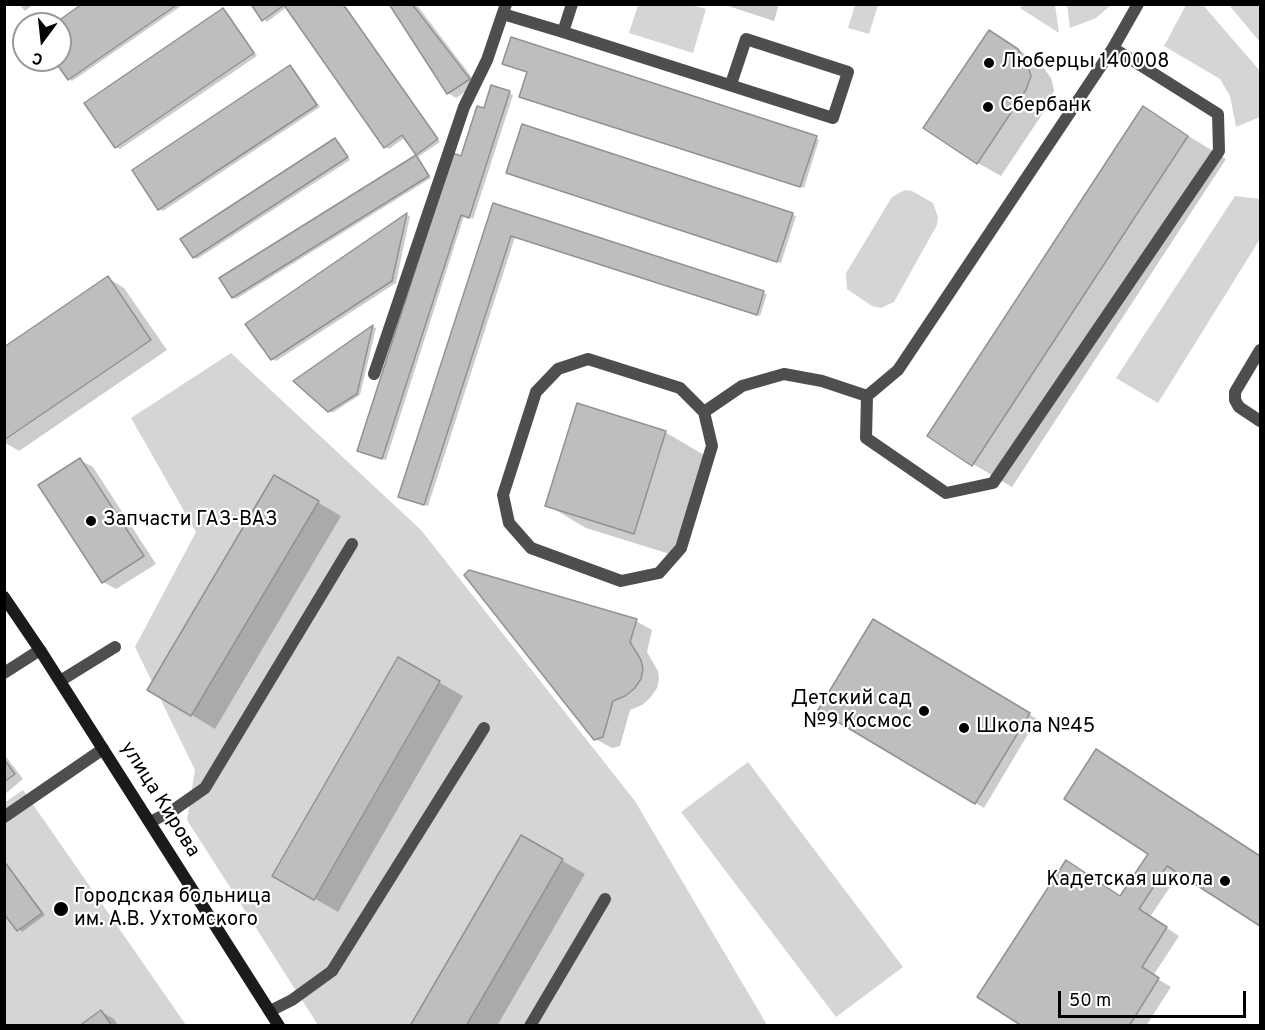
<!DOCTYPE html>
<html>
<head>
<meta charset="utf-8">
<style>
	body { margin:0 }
	#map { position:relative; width:1265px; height:1030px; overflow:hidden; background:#fff; font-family:Overpass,sans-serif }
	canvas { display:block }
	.frame { position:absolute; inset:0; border:6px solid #000; pointer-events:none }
	.north { position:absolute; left:12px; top:12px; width:60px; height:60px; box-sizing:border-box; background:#fff; border:2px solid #999; border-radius:50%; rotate:195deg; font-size:16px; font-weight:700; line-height:24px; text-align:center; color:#000 }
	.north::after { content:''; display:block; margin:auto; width:21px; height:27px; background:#000; clip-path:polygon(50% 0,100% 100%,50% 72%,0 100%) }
	.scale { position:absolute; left:1058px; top:991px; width:188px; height:27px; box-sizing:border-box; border:3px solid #000; border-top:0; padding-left:8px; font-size:18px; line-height:21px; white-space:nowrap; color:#000; -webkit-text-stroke:4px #fff; paint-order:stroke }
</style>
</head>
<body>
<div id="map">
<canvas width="1265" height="1030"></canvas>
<div class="frame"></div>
<div class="north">С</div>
<div class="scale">50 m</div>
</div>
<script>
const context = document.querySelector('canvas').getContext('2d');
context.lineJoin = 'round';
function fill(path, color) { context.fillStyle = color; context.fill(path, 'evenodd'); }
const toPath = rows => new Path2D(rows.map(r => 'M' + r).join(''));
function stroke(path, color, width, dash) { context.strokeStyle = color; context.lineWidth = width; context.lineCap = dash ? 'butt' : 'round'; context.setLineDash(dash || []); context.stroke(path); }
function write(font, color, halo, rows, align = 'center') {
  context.font = font + ' Overpass,sans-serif'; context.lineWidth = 4.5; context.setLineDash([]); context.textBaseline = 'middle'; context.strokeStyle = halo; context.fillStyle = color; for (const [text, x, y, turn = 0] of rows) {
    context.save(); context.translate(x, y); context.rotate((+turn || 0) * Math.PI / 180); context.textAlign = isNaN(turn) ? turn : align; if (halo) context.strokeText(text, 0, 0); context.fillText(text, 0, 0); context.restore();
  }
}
fill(toPath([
	[638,5,691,5,706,9,693,53,629,33],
	[855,5,878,5,869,34,848,28],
	[1022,5,1055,5,1059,33,1020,8],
	[1067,5,1067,4,1111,5,1096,18,1070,28],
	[1186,5,1203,5,1260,71,1260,117,1236,127,1230,96,1220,79,1164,46],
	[1229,5,1260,5,1260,42],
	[905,190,912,191,933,203,938,217,937,225,894,302,881,308,872,306,847,289,846,273,892,197],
	[1235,196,1260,199,1260,239,1158,403,1116,378],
	[231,353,421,530,635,801,767,1025,318,1025,187,820,195,770,135,647,196,532,131,418],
	[748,762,903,967,836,1017,681,812],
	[23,790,186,1025,5,1025,4,803]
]), '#d5d5d5');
fill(toPath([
	[19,4,34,4,25,11],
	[85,4,184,4,72,81,69,79,56,60,60,60,60,24,56,24],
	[252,4,344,4,440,142,418,157,431,178,236,299,233,297,221,278,418,155,406,137,389,149,385,147,287,7,267,22],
	[390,4,416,4,477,84,456,98,448,93],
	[722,4,779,4,774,21],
	[224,10,227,12,257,56,120,149,116,147],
	[989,32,1041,64,1051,78,1054,90,1049,104,1001,176,978,163],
	[504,64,816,138,819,140,804,188,524,98,529,73],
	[290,67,294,69,320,107,163,211,159,209,134,170],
	[492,87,513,95,473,219,464,216,386,460,362,452,462,158,485,110],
	[1143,108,1226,159,1012,487,973,464],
	[335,140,339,142,350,160,197,259,194,257],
	[508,173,792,214,796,216,781,263],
	[494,205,767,294,760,316,515,237,428,506,404,498],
	[407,215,410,216,396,283,276,361,272,359,247,324],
	[108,278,124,288,167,350,19,451,4,442,4,349],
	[373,327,376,328,360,395,332,413,295,381],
	[665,432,704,455,673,555,586,528,547,505],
	[80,460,93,467,156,564,116,589,103,582,40,486],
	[275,477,341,516,215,729,149,689],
	[636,621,652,630,647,652,658,671,659,680,657,688,650,698,642,705,630,710,620,746,612,748,595,739],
	[873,621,1037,719,984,808,820,709],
	[398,659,463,696,338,912,274,875],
	[4,754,23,779,4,795],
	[1109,759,1260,857,1260,924,1180,872,1150,917,1179,936,1153,976,1171,987,1146,1026,1024,1026,1121,897,1150,853],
	[522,837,585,874,497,1026,412,1026],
	[4,860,45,915,22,932,4,912],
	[102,1012,114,1019,118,1026,82,1026]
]), '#0003');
const building = toPath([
	[82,4,178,4,68,80,54,60,60,60,60,24,54,24,82,4],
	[251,4,343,4,438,139,416,155,402,135,384,148,284,5,262,21,251,4],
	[389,4,412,4,470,79,447,94,389,4],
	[223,8,254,53,115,148,84,103,223,8],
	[989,30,1018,49,1027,63,1031,76,1026,90,977,164,923,128,989,30],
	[511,37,817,136,800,187,519,97,527,72,502,64,511,37],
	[290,65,317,105,158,210,132,170,290,65],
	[491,85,510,91,469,218,461,215,382,459,357,451,453,153,461,156,477,106,484,108,491,85],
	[1143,106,1188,136,972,466,927,436,1143,106],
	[522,124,793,213,777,262,506,173,522,124],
	[335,138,348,157,193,258,180,239,335,138],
	[416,155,429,176,232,298,219,278,416,155],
	[493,203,764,291,757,315,511,236,424,505,398,497,493,203],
	[407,213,392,281,271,360,245,324,407,213],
	[108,276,151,340,4,440,4,347,108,276],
	[373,325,357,394,328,412,293,381,373,325],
	[577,403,666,431,634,534,545,506,577,403],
	[80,458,144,556,102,583,38,485,80,458],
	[274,475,319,501,191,716,147,690,274,475],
	[469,570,637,619,630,642,641,660,643,669,641,679,634,689,625,696,613,701,603,737,594,740,464,575,469,570],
	[873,619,1030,713,975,804,818,710,873,619],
	[398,657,440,681,314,900,272,876,398,657],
	[1096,749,1260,856,1260,926,1167,866,1139,909,1167,927,1142,967,1159,978,1129,1026,1022,1026,977,997,1066,860,1120,896,1148,854,1064,799,1096,749],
	[4,759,15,774,4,782,4,759],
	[521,835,563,859,466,1026,410,1026,521,835],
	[4,861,42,913,17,931,4,914,4,861],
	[101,1010,112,1026,79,1026,101,1010]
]);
fill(building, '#bebebe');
stroke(building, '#929292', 1.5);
stroke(toPath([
	[572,4,563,32,833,118,848,72,746,39,731,84],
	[503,14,563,32],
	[1113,48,1218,114,1219,151,993,483,946,493,866,438,867,396,898,370,1113,48,1138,4],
	[1260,350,1235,392,1235,400,1239,407,1260,421],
	[374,374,464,107,487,60,506,4],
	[704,412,712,446,681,548,659,573,621,581,531,548,509,523,503,495,536,392,558,369,588,359,680,388,704,412,742,386,784,374,822,381,867,396],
	[4,673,40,650],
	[60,681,115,647],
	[4,817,103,749],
	[150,822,172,811,205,788,352,544],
	[270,1011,292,1000,332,971,484,728],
	[530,1026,605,899]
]), '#4e4e4e', 12);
stroke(toPath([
	[4,597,40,650,279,1026]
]), '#1b1b1b', 12);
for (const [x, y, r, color] of [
	[989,63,6,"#000"],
	[988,107,6,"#000"],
	[91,521,6,"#000"],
	[924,711,6,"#000"],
	[964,728,6,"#000"],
	[1225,881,6,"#000"],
	[61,909,8,"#000"]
]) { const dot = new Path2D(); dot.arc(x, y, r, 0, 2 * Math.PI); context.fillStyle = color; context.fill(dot); stroke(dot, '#fff', 2); }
write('20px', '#000', '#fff', [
	["Люберцы 140008",1001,63],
	["Сбербанк",1000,107],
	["Запчасти ГАЗ-ВАЗ",103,521],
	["Детский сад",912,700,"right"],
	["№9 Космос",912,723,"right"],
	["Школа №45",976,728],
	["Кадетская школа",1213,881,"right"],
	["Городская больница",74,898],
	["им. А.В. Ухтомского",74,921]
], 'left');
write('20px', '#000', '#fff', [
	["улица Кирова",159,800,58]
]);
</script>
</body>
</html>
